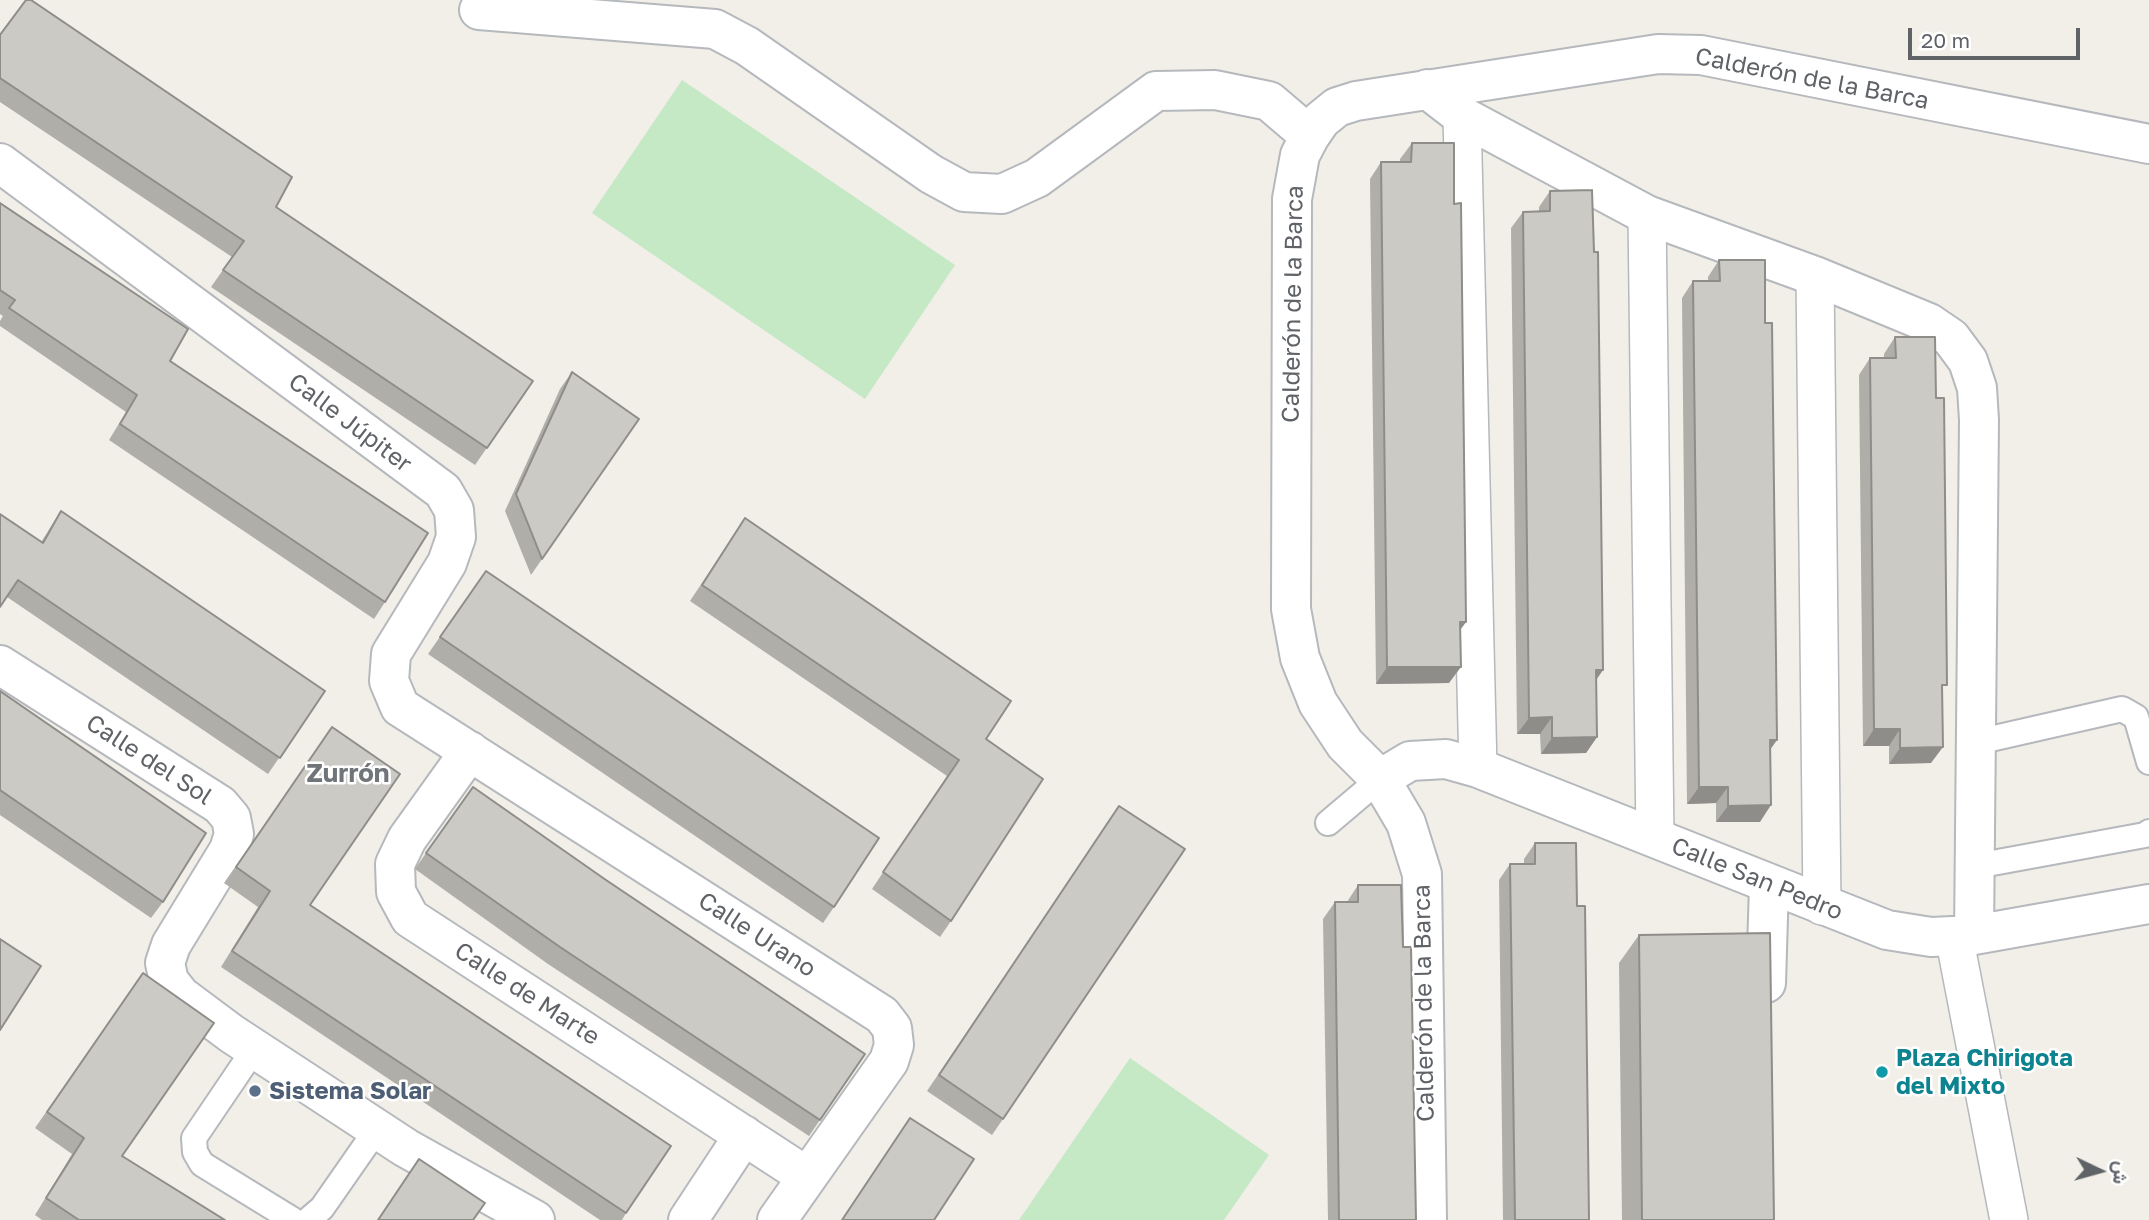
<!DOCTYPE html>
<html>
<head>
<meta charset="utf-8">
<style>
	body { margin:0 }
	#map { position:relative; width:2149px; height:1220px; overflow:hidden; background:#f1efe8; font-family:"Golos Text",Vazirmatn,sans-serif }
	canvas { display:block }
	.north { position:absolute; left:2065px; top:1136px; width:70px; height:70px; -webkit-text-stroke:5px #fff; paint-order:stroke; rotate:95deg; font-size:19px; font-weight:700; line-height:28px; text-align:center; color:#5f6368 }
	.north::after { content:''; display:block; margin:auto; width:24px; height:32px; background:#5f6368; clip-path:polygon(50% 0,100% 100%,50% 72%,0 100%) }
	.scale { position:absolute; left:1908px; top:28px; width:172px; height:32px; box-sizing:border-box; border:4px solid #5f6368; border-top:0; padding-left:9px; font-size:21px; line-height:24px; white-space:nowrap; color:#5f6368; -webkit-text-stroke:5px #fff; paint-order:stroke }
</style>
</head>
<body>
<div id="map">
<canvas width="2149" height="1220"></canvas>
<div class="north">ش</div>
<div class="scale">20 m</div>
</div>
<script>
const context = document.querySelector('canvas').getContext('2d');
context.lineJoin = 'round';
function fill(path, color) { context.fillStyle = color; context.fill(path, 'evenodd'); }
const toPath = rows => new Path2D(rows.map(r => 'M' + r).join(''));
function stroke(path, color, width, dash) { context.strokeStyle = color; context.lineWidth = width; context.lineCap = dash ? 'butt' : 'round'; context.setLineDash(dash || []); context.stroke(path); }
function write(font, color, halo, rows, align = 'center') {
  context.font = font + ' "Golos Text",sans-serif'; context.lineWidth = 5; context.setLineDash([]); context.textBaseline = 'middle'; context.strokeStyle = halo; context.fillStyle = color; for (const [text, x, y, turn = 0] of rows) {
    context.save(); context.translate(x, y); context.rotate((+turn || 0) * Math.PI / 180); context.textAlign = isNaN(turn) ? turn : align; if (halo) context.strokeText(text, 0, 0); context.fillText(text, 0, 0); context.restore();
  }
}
fill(toPath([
	[682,80,955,265,865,399,592,213],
	[1130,1058,1269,1155,1224,1220,1019,1220]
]), '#c5e8c5');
const service = toPath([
	[1977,742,2122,709,2136,717,2149,762],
	[1328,823,1380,779],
	[1976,866,2145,835,2149,832],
	[255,1048,194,1138,195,1152,202,1164,293,1220],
	[308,1220,322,1208,377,1129]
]);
const pedestrian = toPath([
	[1462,116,1478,768],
	[1647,215,1655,837],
	[1815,276,1822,906],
	[1954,936,2009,1220]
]);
const minor = toPath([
	[479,10,715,29,747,46,931,174,964,192,1002,194,1037,178,1156,91,1215,90,1269,101,1310,136],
	[1427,89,1462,116,1647,215,1815,276,1929,323,1951,338,1968,361,1977,388,1979,420,1974,935],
	[0,163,443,491,454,510,456,537,447,563,391,654,389,681,400,707,882,1015,892,1028,894,1045,889,1061,777,1220],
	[0,665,220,805,231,818,234,834,229,850,171,945,165,963,169,981,181,996,232,1034,406,1148,535,1220],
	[470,751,407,839,395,864,396,892,410,918,806,1176],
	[1380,779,1410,761,1446,759,1478,768,1887,930,1931,937,1974,935,2149,904],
	[1766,983,1769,885],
	[688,1220,744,1135],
	[1427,1220,1422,874,1406,823,1380,779,1345,744,1318,703,1300,658,1291,609,1292,199,1300,155,1310,136,1321,120,1337,107,1356,101,1658,54,1701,55,2149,144]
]);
stroke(service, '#b5b8bc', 28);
stroke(pedestrian, '#b5b8bc', 40);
stroke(minor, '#b5b8bc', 42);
stroke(service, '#fff', 24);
stroke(pedestrian, '#fff', 37);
stroke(minor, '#fff', 38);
fill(toPath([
	[0,35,276,207,533,381,475,465,211,287,232,257,0,102],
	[1412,143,1454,204,1466,622,1460,630,1449,683,1376,684,1370,179,1381,162,1400,162,1400,159],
	[1550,191,1603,670,1596,679,1597,737,1586,753,1541,754,1540,734,1517,734,1511,228,1523,212,1539,211,1539,207],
	[0,203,170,361,385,602,374,619,109,440,126,412,0,326,0,321,3,316,0,314],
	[1719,260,1770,749,1760,822,1716,822,1716,803,1687,804,1682,298,1693,281,1708,281,1708,277],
	[1895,337,1936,398,1942,692,1931,763,1889,764,1889,746,1863,746,1859,375,1870,358,1884,358,1884,354],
	[572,372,639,419,531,575,505,511,560,389],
	[61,511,325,691,268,774,7,597,50,528],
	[745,518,986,739,951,921,940,937,872,889,947,776,690,601],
	[486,571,834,907,823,923,428,654],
	[0,691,163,902,151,918,0,815],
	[332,727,310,905,626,1213,622,1220,600,1220,221,967,258,907,224,883],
	[1108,823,1003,1119,992,1135,927,1091],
	[1535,843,1577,906,1589,1220,1503,1220,1499,880,1510,864,1524,864,1524,859],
	[426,853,865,1054,809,1136,548,964,415,869],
	[1358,885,1403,947,1416,1220,1328,1220,1323,919,1335,902,1347,902],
	[1639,935,1774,1220,1622,1220,1619,963],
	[143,973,122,1156,225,1220,42,1220,35,1215,72,1154,35,1128]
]), '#afaea9');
fill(toPath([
	[1460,622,1466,622,1454,638],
	[1387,667,1461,667,1449,683,1376,684],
	[1596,670,1603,670,1592,686],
	[1552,717,1540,734,1517,734,1529,718],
	[1874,729,1900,729,1889,746,1863,746],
	[1597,737,1586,753,1541,754,1552,738],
	[1770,740,1777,740,1765,757],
	[1943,747,1931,763,1889,764,1900,748],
	[1699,787,1728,787,1716,803,1687,804],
	[1771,805,1760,822,1716,822,1728,806]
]), '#8f8d8a');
const building = toPath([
	[26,0,31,0,292,177,276,207,533,381,487,448,223,270,244,241,0,78,0,35,26,0],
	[1412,143,1454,143,1454,204,1461,203,1466,622,1460,622,1461,667,1387,667,1381,162,1411,162,1412,143],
	[1592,190,1594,252,1598,252,1603,670,1596,670,1597,737,1552,738,1552,717,1529,718,1523,212,1550,211,1550,191,1592,190],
	[0,203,188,329,170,361,428,533,385,602,120,424,137,395,9,308,15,300,0,290,0,203],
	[1719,260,1765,260,1765,323,1772,323,1777,740,1770,740,1771,805,1728,806,1728,787,1699,787,1693,281,1720,281,1719,260],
	[1895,337,1935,337,1936,398,1944,398,1947,685,1942,685,1943,747,1900,748,1900,729,1874,729,1870,358,1896,358,1895,337],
	[572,372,639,419,542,559,516,494,572,372],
	[61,511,325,691,280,758,18,580,0,607,0,514,43,543,61,511],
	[745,518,1011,701,986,739,1043,779,951,921,883,872,959,760,702,585,745,518],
	[486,571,879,838,834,907,440,637,486,571],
	[0,691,206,833,163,902,0,790,0,691],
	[332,727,400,774,310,905,671,1146,626,1213,232,951,270,891,236,867,332,727],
	[473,787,606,880,865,1054,820,1120,560,947,426,853,473,787],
	[1119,806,1185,849,1003,1119,939,1075,1119,806],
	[1535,843,1576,843,1577,906,1585,906,1589,1220,1515,1220,1510,864,1535,864,1535,843],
	[1358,885,1401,885,1403,947,1411,947,1416,1220,1339,1220,1335,902,1358,902,1358,885],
	[1770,933,1774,1220,1642,1220,1639,935,1770,933],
	[0,939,41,966,0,1030,0,939],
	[143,973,214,1023,122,1156,225,1220,79,1220,46,1198,84,1138,47,1112,143,973],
	[910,1118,974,1159,934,1220,842,1220,910,1118],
	[419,1159,485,1203,473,1220,378,1220,419,1159]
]);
fill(building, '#cccac5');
stroke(building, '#8f8d8a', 2);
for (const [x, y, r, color] of [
	[1882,1072,7,"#0f9aa8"],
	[255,1091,7,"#5c6f8a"]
]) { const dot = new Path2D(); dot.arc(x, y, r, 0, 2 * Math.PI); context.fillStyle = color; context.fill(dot); stroke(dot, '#fff', 2.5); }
write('24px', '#5f6368', '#fff', [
	["Calderón de la Barca",1812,79,11],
	["Calderón de la Barca",1293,304,-89],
	["Calle Júpiter",350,423,37],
	["Calle del Sol",149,760,33],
	["Calle San Pedro",1757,879,22],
	["Calle Urano",757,935,33],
	["Calle de Marte",527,994,33],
	["Calderón de la Barca",1424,1003,-91]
]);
write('bold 24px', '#0d838f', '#fff', [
	["Plaza Chirigota",1896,1058],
	["del Mixto",1896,1086]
], 'left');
write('bold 24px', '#4e5e75', '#fff', [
	["Sistema Solar",269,1091]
], 'left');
write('bold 26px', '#70757a', '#fff', [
	["Zurrón",348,774]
]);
</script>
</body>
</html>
